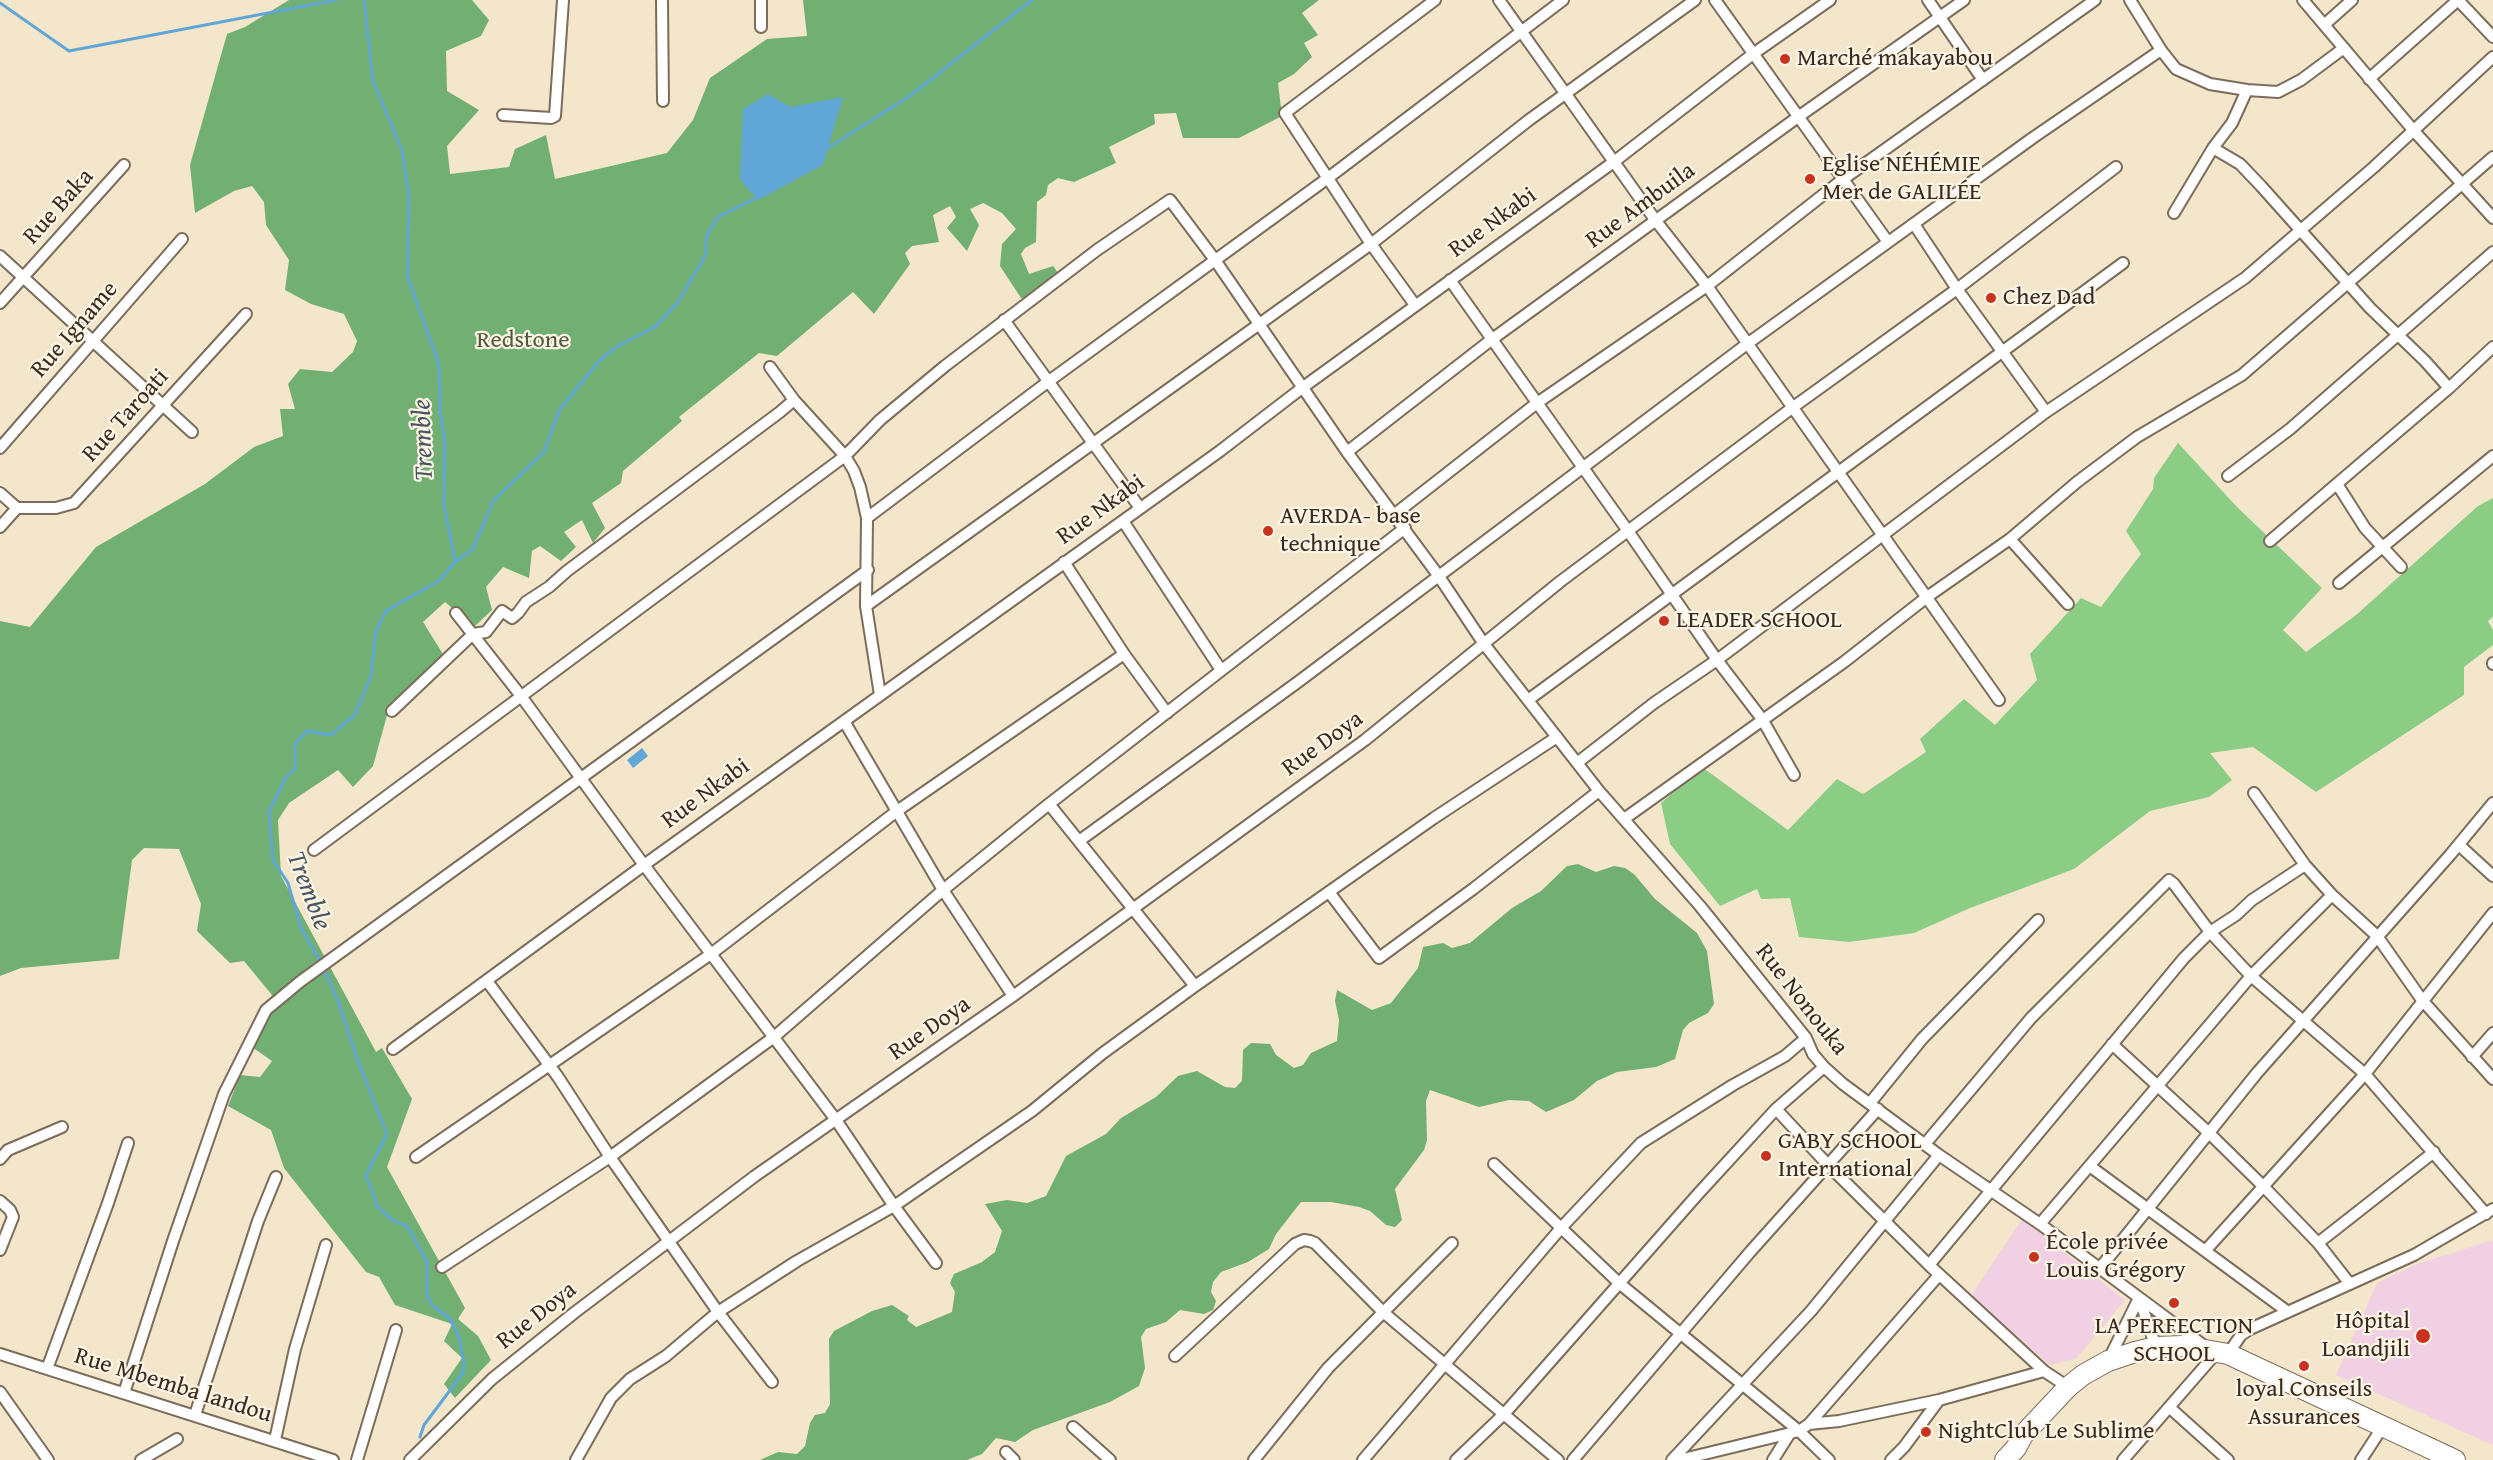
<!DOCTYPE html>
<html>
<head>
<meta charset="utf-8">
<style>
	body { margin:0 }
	canvas { display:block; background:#f3e6cb }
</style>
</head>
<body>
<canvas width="2493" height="1460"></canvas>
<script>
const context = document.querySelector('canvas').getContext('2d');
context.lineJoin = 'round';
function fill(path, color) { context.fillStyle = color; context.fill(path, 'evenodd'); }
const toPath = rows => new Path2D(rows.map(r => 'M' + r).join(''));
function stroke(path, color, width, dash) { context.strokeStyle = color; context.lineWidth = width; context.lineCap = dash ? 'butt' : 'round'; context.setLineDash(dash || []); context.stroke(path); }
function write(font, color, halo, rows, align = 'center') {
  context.font = font + ' "Gentium Book Plus",serif'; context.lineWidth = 4.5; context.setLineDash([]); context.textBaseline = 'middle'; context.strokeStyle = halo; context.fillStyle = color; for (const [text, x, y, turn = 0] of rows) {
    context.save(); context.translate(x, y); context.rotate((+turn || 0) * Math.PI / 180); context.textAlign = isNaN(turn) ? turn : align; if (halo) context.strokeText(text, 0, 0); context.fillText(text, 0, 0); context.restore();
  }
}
fill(toPath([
	[2022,1219,2125,1300,2077,1358,2050,1365,1971,1296],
	[2493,1240,2493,1445,2336,1375,2377,1283,2414,1265]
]), '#f1d0e4');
fill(toPath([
	[2178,443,2237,507,2322,588,2283,630,2306,652,2356,615,2478,506,2493,498,2493,617,2488,621,2493,630,2493,645,2464,667,2464,695,2316,792,2253,747,2210,753,2232,780,2209,797,2150,811,2074,869,1970,908,1914,933,1849,942,1799,937,1790,898,1761,899,1757,889,1720,906,1670,844,1661,803,1702,767,1788,830,1837,779,1863,794,1926,752,1920,739,1964,699,1995,725,2037,680,2030,654,2081,598,2101,607,2141,554,2126,531,2153,489,2154,478]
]), '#8ccd85');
fill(toPath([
	[289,0,472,0,489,20,481,36,446,51,447,91,479,110,447,146,450,174,509,167,515,149,546,135,555,179,667,153,693,120,710,78,767,39,807,36,803,0,1319,0,1302,13,1318,35,1304,43,1312,57,1294,74,1278,83,1282,116,1239,138,1183,138,1176,113,1154,114,1155,124,1109,147,1116,163,1074,182,1058,178,1048,185,1046,195,1037,202,1036,242,1025,248,1021,254,1029,274,1053,266,1061,277,1033,297,1021,298,1000,266,1002,244,1016,229,1002,213,983,203,970,209,979,225,967,251,947,228,956,217,950,206,933,215,939,242,912,246,905,253,910,264,874,314,853,292,777,356,759,353,679,417,682,421,623,471,621,483,592,503,605,528,593,543,582,520,564,532,576,547,561,561,540,546,532,551,529,578,503,567,486,587,492,610,474,627,445,602,423,622,446,659,389,708,373,766,353,787,338,770,289,803,278,820,281,876,376,1052,382,1048,412,1099,387,1167,465,1308,458,1319,478,1336,491,1360,455,1398,444,1384,462,1358,444,1341,452,1324,395,1305,379,1277,366,1272,284,1168,271,1130,228,1106,240,1075,260,1077,272,1061,249,1045,272,995,244,961,230,963,197,931,201,904,179,849,144,848,132,860,119,959,21,968,0,976,0,621,30,627,96,547,205,484,254,447,283,436,280,409,295,409,288,384,300,369,332,372,353,352,357,341,344,314,311,304,285,290,289,260,266,225,264,202,252,186,234,191,195,213,190,165,227,34,245,27],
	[1578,864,1596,872,1614,866,1625,868,1634,874,1655,899,1697,933,1707,951,1714,1004,1708,1013,1689,1023,1683,1030,1675,1059,1656,1067,1617,1072,1597,1081,1574,1100,1546,1112,1529,1101,1509,1100,1479,1107,1430,1090,1426,1101,1427,1140,1424,1150,1395,1189,1402,1220,1395,1227,1386,1225,1370,1211,1359,1207,1331,1202,1301,1202,1276,1234,1269,1249,1248,1262,1221,1272,1213,1282,1211,1292,1216,1301,1213,1310,1204,1314,1180,1310,1166,1322,1146,1329,1141,1337,1145,1368,1139,1386,1110,1402,1033,1430,1015,1442,996,1438,982,1454,967,1460,760,1460,778,1452,797,1454,805,1446,810,1423,815,1415,825,1413,830,1404,829,1339,834,1331,872,1311,892,1305,909,1316,907,1320,916,1327,952,1312,955,1292,950,1283,954,1274,982,1262,995,1252,1002,1231,985,1204,1007,1200,1027,1203,1046,1196,1066,1156,1106,1134,1121,1118,1156,1097,1178,1076,1197,1071,1225,1087,1235,1088,1242,1081,1243,1050,1251,1043,1270,1044,1276,1055,1294,1068,1303,1065,1311,1053,1337,1041,1339,1020,1335,1001,1337,990,1372,1010,1391,1003,1418,968,1423,947,1443,943,1452,948,1470,943,1512,908,1541,891,1567,866]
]), '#71b072');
fill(toPath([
	[768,94,791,107,843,97,823,165,758,200,740,180,743,109],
	[642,748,648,756,633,768,627,760]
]), '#60a6d6');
stroke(toPath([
	[364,0,373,81,402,150,409,197,408,278,439,364,440,412,445,442,444,504,455,562,440,580,386,611,376,631,371,676,355,715,331,735,307,731,295,744,295,769,286,777,269,812,273,860,288,883,301,928,323,966,338,1001,359,1064,387,1134,366,1175,378,1207,391,1219,408,1227,427,1262,427,1295,432,1305,450,1319,459,1337,464,1363,463,1373,424,1425,420,1437],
	[0,3,69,51,336,0],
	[825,150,911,95,1032,0],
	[455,562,473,549,493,501,544,452,560,409,600,360,616,347,655,327,678,302,705,256,707,235,718,217,758,197]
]), '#60a6d6', 3);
const street = toPath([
	[662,0,663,101],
	[1499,0,1656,221,1707,286,1999,700],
	[1715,0,1888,242],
	[1928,0,1983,80],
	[2130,0,2161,50,2176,69,2210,84,2247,90,2278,92,2301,80,2344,48],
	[2303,0,2414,131,2493,218],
	[2458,0,2493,37],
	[2324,25,2352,0],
	[761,27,761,0],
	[2369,79,2458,0],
	[503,115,551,118,555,116,563,0],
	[2213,148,2240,164,2261,186,2370,308,2425,361,2449,388],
	[2174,213,2213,148,2232,123,2247,90],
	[1914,224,1957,289,2046,412],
	[0,256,192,432],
	[1450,280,1628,531,1717,660,1762,719,1794,775],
	[0,303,124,165],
	[1415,305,1371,244,1285,113,1435,0],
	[1004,320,1140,508],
	[770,367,794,400,845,456,854,471,860,487,867,518,866,606,880,695],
	[0,448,182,239],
	[1347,452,1491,340,1798,117,1964,0],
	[2228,476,2290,429,2493,252],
	[2337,484,2365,528,2401,567],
	[0,493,17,508],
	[17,508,56,508,74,503,246,314],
	[1395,514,1537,403,1707,286,1842,180,2095,0],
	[867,518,1049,381,1328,178,1563,0],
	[1123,521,1221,670],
	[0,527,17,508],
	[2010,539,2068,604],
	[2270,541,2449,388,2493,347],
	[1064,562,1124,654,1167,713],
	[2339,583,2493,456],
	[866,606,1371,244,1529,120,1695,0],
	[456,613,521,696,644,865,836,1120,894,1206,936,1263],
	[2493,664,2493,663],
	[1528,700,2123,263],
	[392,711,473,634,486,632,502,611,512,618,518,613,526,602,549,587,567,571,780,412,794,400],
	[844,721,943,890,1013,996],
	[1577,763,1654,703,1717,660,2046,412,2245,278,2374,167,2493,57],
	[2254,793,2305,865,2332,895,2377,936,2422,1000,2493,1079],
	[1049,804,1195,986],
	[1624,819,1844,662,1927,597,2010,539,2077,482,2137,437,2242,375,2493,157],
	[1079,841,1298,682,1747,344,2034,137,2161,50],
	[2459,845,2493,876],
	[314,850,845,456,880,420,945,366,1097,250,1170,200,1215,260,1347,452,1438,575,1484,644,1599,791,1700,906,1806,1038,1813,1054,1824,1067,1843,1084,1939,1155,2040,1224,2203,1345],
	[1329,892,1379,958,1473,889,1599,791],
	[487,981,558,1077,610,1157,718,1312,772,1382],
	[2112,1044,2209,1133,2264,1187,2318,1243,2350,1284],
	[393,1049,644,865,1220,451,1302,388,1615,161,1753,54,1830,0],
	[2472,1057,2493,1033],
	[1870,1103,1922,1039,2038,920],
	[1776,1109,1828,1165,1929,1265,2044,1371,2068,1387],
	[1925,1144,2031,1018,2169,880,2174,884,2210,932,2251,976,2365,1074,2486,1214],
	[416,1157,711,954,897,811,1124,654],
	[0,1159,8,1150,62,1127],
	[1494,1164,1619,1283,1799,1431,1829,1460],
	[2091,1167,2288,1312],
	[0,1201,10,1210,13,1217,0,1250],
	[2040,1224,2251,976,2332,895],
	[2318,1243,2434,1152],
	[2205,1251,2365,1074,2493,913],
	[1929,1265,2184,958,2210,932,2236,915,2252,900,2305,865],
	[442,1267,610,1157,774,1037,943,890,1049,804,1405,528],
	[2100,1268,2257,1073,2450,855,2493,803],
	[2139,1298,2156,1347],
	[0,1354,333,1460],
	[2228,1354,2241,1335,2250,1329,2414,1255,2493,1209],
	[1175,1356,1295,1244,1304,1240,1310,1241,1315,1243,1383,1312,1558,1460],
	[2109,1359,2139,1298],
	[47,1369,108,1203,128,1143],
	[0,1392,48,1460],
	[124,1393,173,1241,224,1094,266,1010,301,981,868,570],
	[2169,1407,2228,1460],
	[195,1415,258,1221,276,1177],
	[1809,1424,1839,1421,1939,1400,2044,1371],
	[1073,1427,1110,1460],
	[275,1440,295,1349,326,1245],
	[1006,1452,1014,1460],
	[141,1460,177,1439],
	[357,1460,396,1330],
	[410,1460,492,1379,574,1313,755,1176,1013,996,1365,740,1561,581,1792,408,1957,289,2116,167],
	[576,1460,611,1398,630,1379,666,1356,718,1312,797,1261,894,1206,1032,1111,1103,1053,1195,986,1434,818,1557,737],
	[1254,1460,1328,1368,1452,1243],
	[1363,1460,1561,1228,1641,1143,1733,1085,1785,1056,1806,1038],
	[1456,1460,1505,1413,1698,1194,1776,1109,1824,1067],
	[1573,1460,1750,1252,1878,1109],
	[1672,1460,1811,1311,1939,1155],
	[1679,1460,1799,1431,1809,1424,1939,1275],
	[1773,1460,1790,1433],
	[1891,1460,1904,1447,1939,1400],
	[2123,1460,2211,1359],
	[2361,1460,2378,1434]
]);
const highway = toPath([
	[2005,1460,2016,1448,2023,1435,2068,1387,2083,1375,2108,1361,2135,1352,2156,1347,2182,1346,2228,1354,2455,1460]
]);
stroke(street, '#7b6c5b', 14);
stroke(highway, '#7b6c5b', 22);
stroke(street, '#fff', 10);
stroke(highway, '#fff', 20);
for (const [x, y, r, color] of [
	[1785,59,6,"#c8321e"],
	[1810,179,6,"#c8321e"],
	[1991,298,6,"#c8321e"],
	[1268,531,6,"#c8321e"],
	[1664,621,6,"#c8321e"],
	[1766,1156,6,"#c8321e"],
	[2034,1257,6,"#c8321e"],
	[2174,1303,6,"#c8321e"],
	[2423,1336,8,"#c8321e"],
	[2304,1366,6,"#c8321e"],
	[1926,1432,6,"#c8321e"]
]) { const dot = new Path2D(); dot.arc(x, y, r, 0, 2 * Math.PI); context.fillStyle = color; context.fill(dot); stroke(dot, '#fcf5e5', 2); }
write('24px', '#3b2a1e', '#fcf5e5', [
	["Marché makayabou",1797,59],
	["Eglise NÉHÉMIE",1822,165],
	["Mer de GALILÉE",1822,193],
	["Chez Dad",2003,298],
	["AVERDA- base",1280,517],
	["technique",1280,545],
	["LEADER SCHOOL",1676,621],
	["GABY SCHOOL",1778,1142],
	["International",1778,1170],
	["École privée",2046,1243],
	["Louis Grégory",2046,1271],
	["Hôpital",2410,1322,"right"],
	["Loandjili",2410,1350,"right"],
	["LA PERFECTION",2174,1327,"center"],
	["SCHOOL",2174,1355,"center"],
	["loyal Conseils",2304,1390,"center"],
	["Assurances",2304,1418,"center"],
	["NightClub Le Sublime",1938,1432]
], 'left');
write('24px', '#3b2a1e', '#fcf5e5', [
	["Rue Ambuila",1641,206,-36],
	["Rue Baka",59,207,-48],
	["Rue Nkabi",1493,223,-36],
	["Rue Igname",75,330,-49],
	["Rue Taroati",126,416,-48],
	["Rue Nkabi",1101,510,-36],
	["Rue Doya",1323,744,-36],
	["Rue Nkabi",706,794,-36],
	["Rue Nonouka",1801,1000,52],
	["Rue Doya",930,1029,-35],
	["Rue Doya",537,1316,-38],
	["Rue Mbemba landou",173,1386,17]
]);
write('24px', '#535b3d', '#fcf5e5', [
	["Redstone",523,341]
]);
write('italic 26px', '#48555e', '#fcf5e5', [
	["Tremble",424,440,-92],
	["Tremble",308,891,69]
]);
</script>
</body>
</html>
